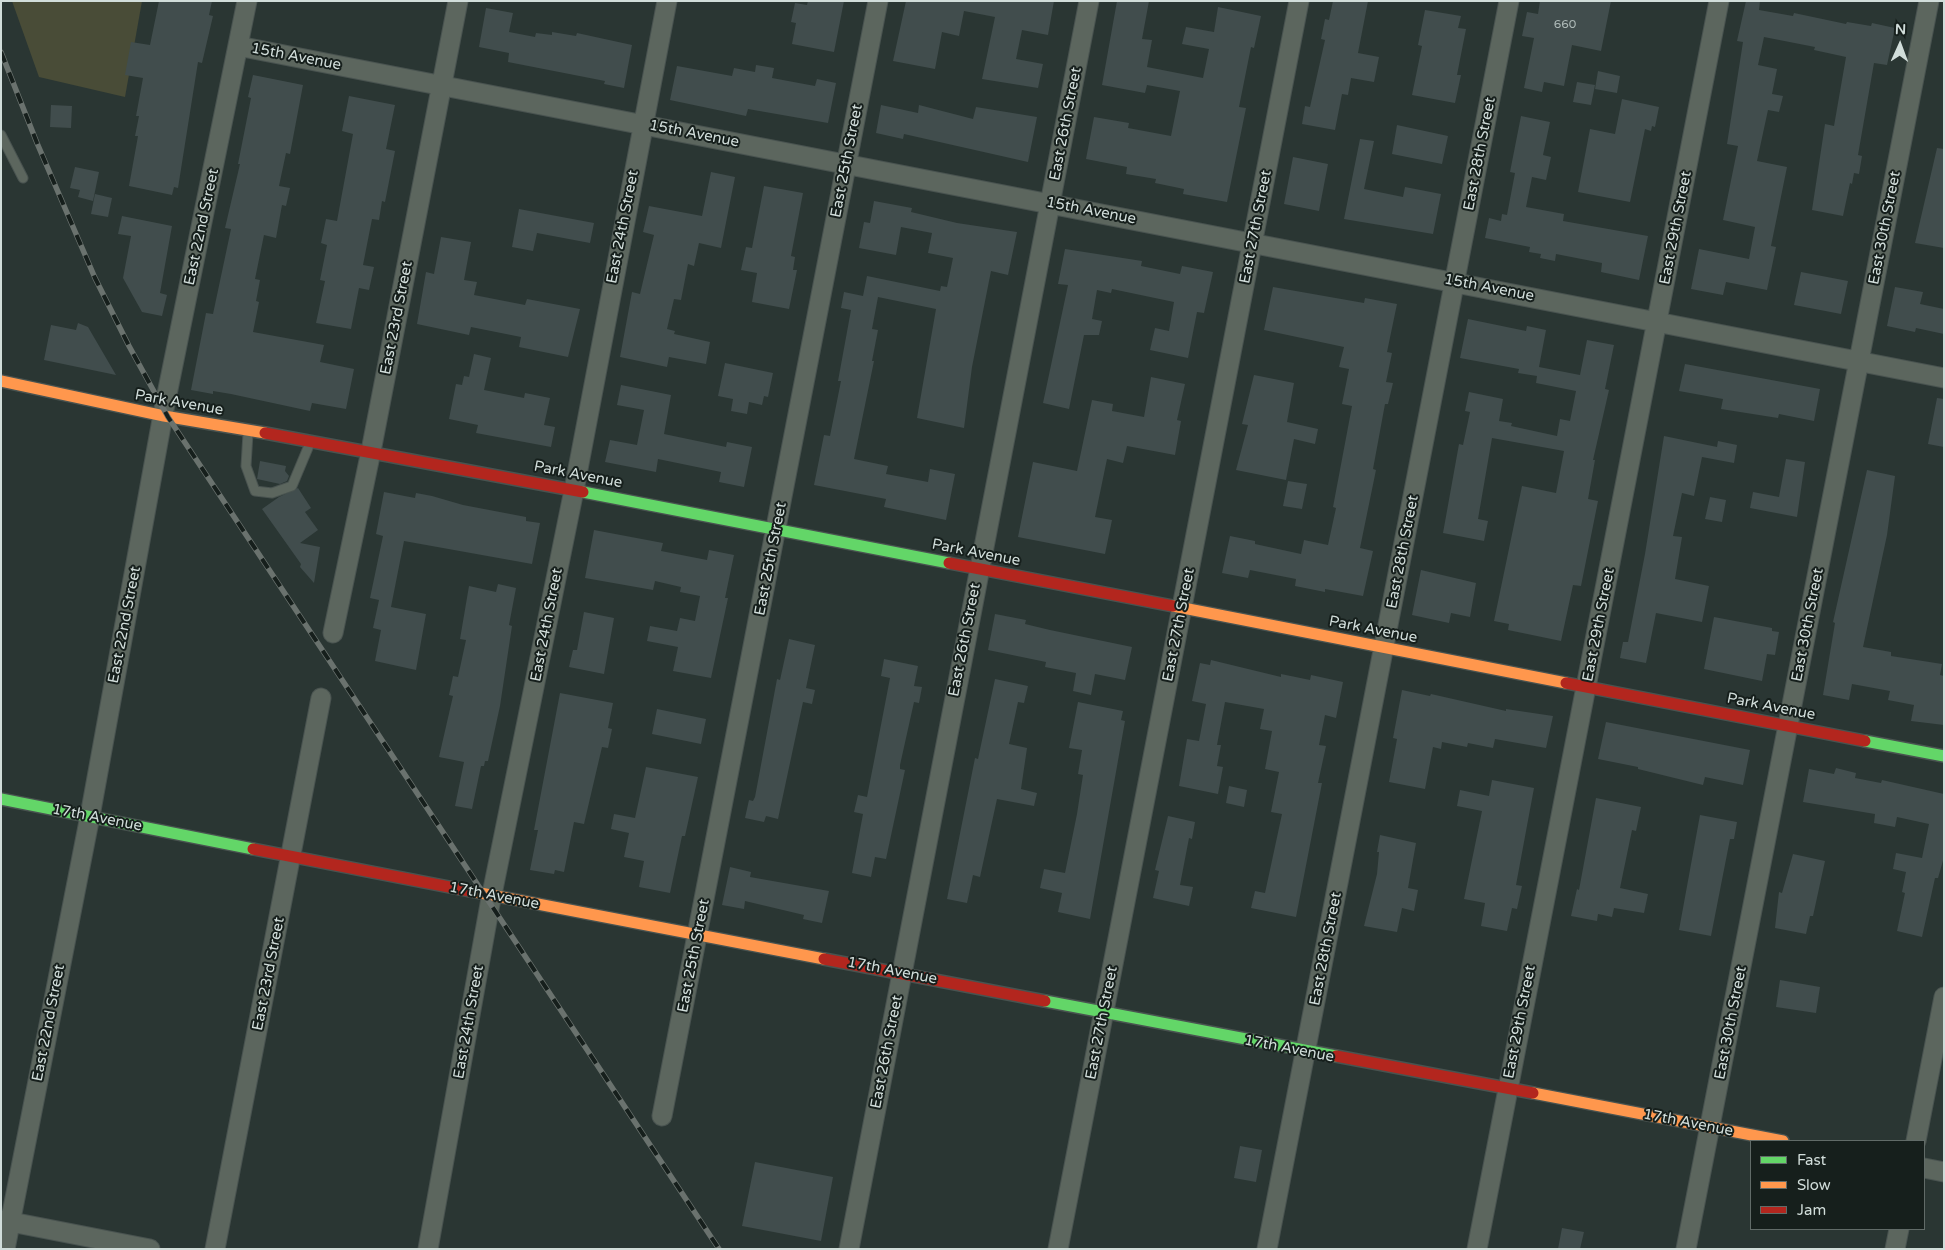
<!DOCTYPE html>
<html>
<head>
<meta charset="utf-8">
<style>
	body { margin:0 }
	#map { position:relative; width:1945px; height:1250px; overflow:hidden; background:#2a3633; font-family:"Varela Round",sans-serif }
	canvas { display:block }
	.frame { position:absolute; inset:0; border:2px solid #d1ddda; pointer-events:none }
	.legend { position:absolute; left:1750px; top:1140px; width:175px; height:90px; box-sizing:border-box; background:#161f1c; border:1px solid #616b68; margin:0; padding:6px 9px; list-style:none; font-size:15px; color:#d1ddda }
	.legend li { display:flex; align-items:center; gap:10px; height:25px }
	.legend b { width:25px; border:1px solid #616b68 }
	.north { position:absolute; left:1875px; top:20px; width:50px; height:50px; -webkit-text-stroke:4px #161f1c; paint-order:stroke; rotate:2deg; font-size:14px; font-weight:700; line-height:20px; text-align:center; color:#d1ddda }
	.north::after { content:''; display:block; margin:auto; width:18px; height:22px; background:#d1ddda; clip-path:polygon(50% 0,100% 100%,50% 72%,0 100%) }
</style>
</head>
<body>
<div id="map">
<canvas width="1945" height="1250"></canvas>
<div class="frame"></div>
<ul class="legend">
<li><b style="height:6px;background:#63d668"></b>Fast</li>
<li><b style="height:6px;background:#ff974d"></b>Slow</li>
<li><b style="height:6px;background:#b3261e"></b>Jam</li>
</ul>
<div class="north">N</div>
</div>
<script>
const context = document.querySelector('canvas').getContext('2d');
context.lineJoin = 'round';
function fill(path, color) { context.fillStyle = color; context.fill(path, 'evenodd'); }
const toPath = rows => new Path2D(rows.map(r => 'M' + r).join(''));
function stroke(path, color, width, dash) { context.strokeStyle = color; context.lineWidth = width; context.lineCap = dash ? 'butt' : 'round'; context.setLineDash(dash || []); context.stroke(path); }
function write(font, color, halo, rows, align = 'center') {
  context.font = font + ' "Varela Round",sans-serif'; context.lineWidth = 4; context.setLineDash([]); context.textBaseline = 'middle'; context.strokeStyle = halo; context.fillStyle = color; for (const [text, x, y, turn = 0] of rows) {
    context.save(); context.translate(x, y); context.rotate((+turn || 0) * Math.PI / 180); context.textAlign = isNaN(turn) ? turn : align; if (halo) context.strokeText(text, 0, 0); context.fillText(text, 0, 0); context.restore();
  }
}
fill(toPath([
	[12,1,142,1,125,97,39,77]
]), '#494c37');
fill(toPath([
	[159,1,212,1,209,15,213,16,202,63,198,62,178,188,174,187,172,195,129,186,138,136,135,136,139,116,136,116,143,78,125,75,131,42,150,45],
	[808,1,844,1,834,52,792,44,796,23,791,22,795,3,807,5],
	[906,1,1054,1,1048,35,1022,30,1016,59,1043,64,1038,88,982,79,995,17,964,11,959,36,942,32,935,69,893,61],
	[1117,1,1149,1,1142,39,1152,40,1147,67,1203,78,1209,49,1182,44,1186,27,1214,32,1218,7,1261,16,1254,48,1251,47,1239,107,1246,108,1227,202,1183,194,1184,189,1155,183,1156,179,1126,174,1127,167,1086,159,1094,117,1129,123,1128,128,1171,136,1180,91,1147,85,1145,93,1102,85],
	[1333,1,1368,1,1358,53,1379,57,1374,82,1351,78,1348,95,1342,94,1335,130,1302,124,1305,106,1310,107,1325,40,1321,39,1325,19,1329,20],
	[1540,1,1611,1,1601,51,1572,45,1564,86,1544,82,1542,92,1524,88,1534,38,1522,36,1527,12,1538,14],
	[1746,1,1760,1,1759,10,1793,16,1794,13,1846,24,1847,22,1871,26,1872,23,1895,28,1887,65,1874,63,1858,155,1862,156,1859,174,1854,173,1852,184,1850,183,1843,216,1812,210,1825,124,1834,126,1846,57,1814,50,1815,47,1764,37,1758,65,1777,69,1772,94,1783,96,1779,112,1768,110,1757,161,1787,167,1771,246,1776,247,1767,290,1726,282,1723,295,1691,289,1699,249,1749,259,1755,227,1723,220,1738,146,1727,144,1743,42,1737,41],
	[486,8,513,13,509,32,535,37,536,33,552,35,552,32,576,36,577,33,632,45,624,88,604,84,605,81,508,62,509,53,479,47],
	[1425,10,1461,16,1458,28,1466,29,1457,75,1461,75,1455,103,1412,95,1422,46,1418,45],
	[756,65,774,68,772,78,815,86,817,79,836,83,828,123,748,109,746,116,670,100,677,66,732,76,734,68,755,72],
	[1598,71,1620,76,1617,93,1595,89],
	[253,75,303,85,290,154,286,153,279,186,290,188,286,206,282,205,276,238,264,235,255,279,260,280,256,301,259,302,253,332,324,345,320,362,354,369,346,409,312,403,310,411,231,394,213,391,213,394,191,390,206,313,213,314,231,229,225,228,240,164,238,164,251,98,248,97],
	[1577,82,1595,85,1591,105,1573,102],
	[349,96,395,105,386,149,395,151,385,202,382,201,379,220,372,219,363,265,374,267,369,290,359,288,351,329,316,323,325,281,320,280,327,245,321,243,326,219,337,221,353,134,342,131],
	[1622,99,1659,107,1655,127,1652,126,1651,131,1645,129,1630,202,1578,192,1590,129,1615,134],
	[51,105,72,106,71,128,50,127],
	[881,105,918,113,919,105,973,119,976,107,1037,117,1028,162,904,134,903,139,876,133],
	[1521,116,1550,122,1543,155,1551,157,1546,180,1532,177,1526,207,1564,214,1563,221,1648,236,1639,280,1601,272,1602,263,1556,254,1555,261,1540,258,1541,254,1529,252,1530,247,1485,238,1489,218,1501,221,1502,214,1507,215,1515,173,1510,172],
	[1397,125,1448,136,1442,164,1392,154],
	[1360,139,1374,141,1364,189,1403,197,1405,187,1441,194,1433,234,1344,219],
	[1937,148,1944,149,1944,248,1915,243],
	[1293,157,1328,164,1319,211,1284,204],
	[75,167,99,172,93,201,78,197,80,190,70,188],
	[711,172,735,177,721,248,699,243,694,266,688,264,681,300,674,299,667,329,675,331,674,334,710,342,706,364,669,357,667,367,620,357,632,292,640,294,654,235,643,232,649,206,702,216],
	[764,186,803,193,791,256,795,257,793,270,797,270,789,309,752,302,757,273,741,270,746,247,752,248],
	[95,194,112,198,108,217,91,214],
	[874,201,912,208,911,212,957,223,1017,232,1008,275,991,271,972,367,964,428,917,418,936,309,878,297,872,329,878,330,872,361,874,361,854,459,888,466,886,474,928,482,930,469,955,474,946,520,884,507,886,499,814,485,824,435,830,436,841,381,838,381,851,310,841,308,844,292,863,296,867,276,940,291,941,286,947,287,953,258,928,253,932,233,901,227,896,255,859,248,864,222,870,223],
	[519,209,594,223,590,243,537,233,533,251,512,247],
	[122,216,172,226,160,293,167,295,162,316,142,312,123,278,131,236,118,234],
	[441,237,471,242,464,280,477,282,474,295,525,305,527,299,580,309,568,357,519,347,521,337,471,327,469,335,417,324,426,272,434,274],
	[1065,249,1142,261,1141,266,1180,274,1182,266,1213,272,1204,313,1197,312,1188,358,1150,350,1155,328,1169,331,1174,302,1112,289,1111,293,1097,290,1092,319,1102,321,1099,335,1084,335,1069,409,1043,403,1068,285,1058,284],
	[1801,272,1848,281,1841,314,1794,305],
	[1273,287,1364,303,1365,298,1397,304,1387,352,1392,353,1386,382,1393,383,1388,404,1385,404,1378,442,1373,469,1376,470,1360,548,1373,551,1363,596,1325,589,1325,592,1295,586,1296,579,1250,570,1248,578,1222,573,1230,536,1255,541,1255,544,1301,554,1304,540,1328,545,1336,508,1333,507,1352,406,1342,404,1349,369,1339,367,1344,347,1264,330],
	[1895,287,1923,292,1920,304,1944,309,1944,334,1916,328,1915,332,1887,326],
	[1468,319,1526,331,1527,326,1546,330,1539,367,1580,375,1587,340,1614,345,1605,389,1609,390,1593,460,1595,460,1588,499,1598,501,1581,586,1573,585,1561,641,1508,630,1509,624,1494,621,1522,486,1556,493,1564,451,1492,438,1478,519,1488,521,1484,541,1443,533,1459,444,1463,445,1470,412,1465,411,1469,392,1503,399,1499,421,1512,423,1511,426,1557,436,1560,419,1570,421,1576,391,1536,383,1537,376,1518,373,1519,369,1460,358],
	[78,323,88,327,116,375,44,360,51,325,76,330],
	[474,354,491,358,484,390,524,398,525,393,550,398,544,425,555,427,551,447,476,433,478,425,449,419,456,384,462,385,464,376,469,377],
	[725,363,773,373,768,397,764,396,762,405,749,402,747,414,731,411,733,399,718,396],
	[1685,364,1820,389,1814,421,1779,414,1778,418,1721,409,1723,399,1679,391],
	[1254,375,1294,383,1287,422,1318,429,1315,444,1294,439,1286,480,1236,470,1248,425,1242,424],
	[1151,377,1185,384,1177,420,1181,421,1175,455,1127,446,1123,463,1107,459,1095,517,1112,520,1105,554,1018,537,1033,462,1077,471,1092,400,1113,404,1112,411,1144,417],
	[621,385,671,395,664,434,726,447,727,442,752,447,744,487,719,482,721,472,658,459,656,472,605,462,610,440,637,445,644,410,617,405],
	[1937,398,1944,399,1944,447,1928,444],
	[1664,436,1717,447,1718,441,1737,445,1734,463,1702,457,1694,496,1682,493,1673,536,1682,537,1675,579,1709,586,1702,622,1656,613,1646,663,1620,658,1623,642,1628,642,1645,554],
	[1786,459,1805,462,1797,517,1750,508,1753,492,1779,497],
	[260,461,286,466,285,471,289,476,287,481,280,484,257,479],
	[1867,470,1895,476,1887,535,1863,647,1891,652,1891,656,1942,664,1940,675,1944,676,1944,725,1911,721,1914,705,1888,700,1890,691,1852,684,1849,700,1823,695,1835,623,1833,622],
	[1288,481,1307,484,1302,509,1283,506],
	[298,488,311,508,305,512,318,530,300,543,320,547,314,583,300,567,301,564,262,509,279,497],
	[384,492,415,498,416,493,432,496,463,505,526,517,526,521,540,523,532,564,404,541,391,607,426,614,416,670,375,661,381,630,373,628,379,600,370,598,383,536,376,534],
	[1710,497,1726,500,1722,522,1705,519],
	[594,530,663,543,661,551,707,560,709,550,734,555,725,598,728,598,711,678,673,671,678,647,647,641,650,626,677,631,680,618,695,621,700,596,680,592,681,587,655,581,653,590,585,578],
	[1421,570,1476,583,1470,617,1451,613,1449,623,1412,615],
	[498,584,516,588,509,625,512,626,500,706,488,761,485,761,484,766,481,766,472,809,455,806,464,762,439,757,453,696,449,695,453,676,458,677,466,640,460,639,469,586,496,592],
	[584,612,614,618,604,674,569,667,573,650,577,650],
	[995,614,1026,620,1025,624,1050,630,1132,647,1125,680,1095,674,1091,695,1073,691,1076,673,1045,667,1046,662,988,650],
	[1714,617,1772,628,1772,631,1779,632,1775,655,1767,654,1762,681,1704,669],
	[789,639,815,645,806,688,815,690,812,704,803,702,778,819,766,816,764,822,745,818,749,800,753,801,755,797,777,679,780,680],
	[884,659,918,666,914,686,922,687,919,703,914,702,900,765,900,769,905,770,886,859,875,857,871,877,852,873,863,814,854,812,858,795,867,797,875,756,890,678,881,676],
	[1211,660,1281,677,1281,674,1310,680,1311,675,1343,682,1336,718,1325,715,1319,745,1326,746,1318,783,1322,783,1296,917,1251,908,1255,891,1265,893,1282,814,1271,812,1279,772,1265,769,1272,731,1260,729,1264,709,1225,702,1217,745,1221,745,1217,766,1223,767,1218,794,1179,786,1187,739,1199,741,1206,704,1192,701,1200,663,1210,665],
	[995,679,1028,686,1024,703,1018,702,1009,744,1027,748,1021,789,1037,793,1034,806,997,799,980,877,973,875,967,903,947,899,975,758,978,759],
	[1402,690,1430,696,1431,694,1506,711,1506,709,1553,716,1546,748,1495,739,1493,748,1468,743,1467,747,1442,742,1441,749,1433,747,1425,789,1389,782,1397,739,1393,738],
	[560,693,613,703,608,728,612,729,608,748,602,747,584,824,574,822,564,872,555,870,554,874,530,870,538,830,534,830],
	[1078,702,1123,711,1121,720,1125,721,1090,919,1058,912,1062,893,1040,888,1044,869,1065,873,1077,814,1083,775,1078,774,1082,750,1069,748],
	[657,709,706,719,701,744,652,734],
	[1606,722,1750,750,1743,785,1705,777,1703,785,1638,769,1638,767,1598,759],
	[646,767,698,777,685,836,682,836,670,893,639,887,644,861,624,857,629,833,611,829,614,814,635,818],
	[1836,768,1856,773,1855,778,1881,783,1882,780,1944,794,1944,857,1938,878,1935,878,1922,937,1897,931,1905,893,1902,892,1906,872,1893,869,1896,853,1922,858,1929,824,1897,817,1895,827,1874,823,1875,814,1803,802,1809,769,1834,774],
	[1492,780,1534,788,1516,885,1522,886,1517,909,1512,908,1507,931,1481,926,1485,903,1464,899,1482,811,1457,806,1460,790,1489,796],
	[1229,786,1247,790,1244,807,1226,803],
	[1596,798,1641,807,1636,831,1632,830,1620,888,1648,894,1644,913,1614,908,1612,917,1598,914,1597,921,1571,916,1577,889,1579,890],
	[1700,815,1737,822,1734,839,1730,839,1711,936,1679,930],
	[1168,816,1195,822,1192,839,1189,838,1180,885,1193,887,1189,906,1153,898,1159,871,1155,870],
	[1380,835,1416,843,1408,888,1418,890,1414,911,1402,908,1397,932,1364,926,1377,874,1379,852,1377,852],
	[1793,854,1825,861,1813,916,1810,916,1806,934,1775,928,1779,892,1782,893],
	[730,867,751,872,750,877,829,891,822,923,803,919,804,915,745,901,744,909,722,905],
	[1780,980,1820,987,1816,1013,1776,1007],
	[1240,1146,1262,1150,1256,1182,1234,1178],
	[755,1162,833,1177,821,1241,742,1226],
	[1562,1228,1584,1232,1580,1249,1558,1249]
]), '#414d4d');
const lane = toPath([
	[1,135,23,178],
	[248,433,246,466,255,491,272,493,292,486,310,443]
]);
const street = toPath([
	[238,46,1944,378],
	[333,633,371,451,458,1],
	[662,1116,878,1],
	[1916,1141,1944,997],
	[1924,1168,1944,1172],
	[1,1220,150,1249],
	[5,1249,90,816,164,409,247,1],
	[215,1249,321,698],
	[428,1249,490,904,574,490,667,1],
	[849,1249,1089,1],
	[1058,1249,1299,1],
	[1267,1249,1509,1],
	[1477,1249,1719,1],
	[1686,1249,1929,1],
	[1895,1249,1899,1229]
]);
const fast = toPath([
	[583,492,949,563],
	[1865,741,1944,756],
	[1,799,253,849],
	[1045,1001,1336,1056]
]);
const slow = toPath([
	[1,381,164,416,265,433],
	[1173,606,1566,683],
	[470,891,824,959],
	[1533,1093,1783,1141]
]);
const jam = toPath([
	[265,433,583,492],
	[949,563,1173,606],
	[1566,683,1865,741],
	[253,849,470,891],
	[824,959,1045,1001],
	[1336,1056,1533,1093]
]);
stroke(lane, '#495350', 11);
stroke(street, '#495350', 21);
stroke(fast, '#495350', 14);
stroke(slow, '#495350', 14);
stroke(jam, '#495350', 14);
stroke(lane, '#5c665e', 9);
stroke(street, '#5c665e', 19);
stroke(fast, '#63d668', 11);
stroke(slow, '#ff974d', 11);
stroke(jam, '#b3261e', 11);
const rail = toPath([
	[1,52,37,143,95,278,129,346,168,417,719,1249]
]);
stroke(rail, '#6a726e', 5.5);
stroke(rail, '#161f1c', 4, [11]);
write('12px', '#adb9b7', null, [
	["660",1565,25]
]);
write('15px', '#d1ddda', '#161f1c', [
	["15th Avenue",296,57,11],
	["East 26th Street",1066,124,-79],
	["15th Avenue",694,134,11],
	["East 28th Street",1480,154,-79],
	["East 25th Street",847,161,-79],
	["15th Avenue",1091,211,11],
	["East 22nd Street",202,227,-78],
	["East 24th Street",623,227,-79],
	["East 27th Street",1256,227,-79],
	["East 29th Street",1676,228,-79],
	["East 30th Street",1885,228,-79],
	["15th Avenue",1489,288,11],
	["East 23rd Street",397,318,-79],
	["Park Avenue",179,403,10],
	["Park Avenue",578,475,11],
	["East 28th Street",1403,552,-79],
	["Park Avenue",976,553,11],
	["East 25th Street",771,559,-79],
	["East 22nd Street",125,625,-79],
	["East 24th Street",547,625,-79],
	["East 27th Street",1179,625,-79],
	["East 29th Street",1599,625,-79],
	["East 30th Street",1808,625,-79],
	["Park Avenue",1373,630,11],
	["East 26th Street",965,640,-79],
	["Park Avenue",1771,707,11],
	["17th Avenue",97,818,11],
	["17th Avenue",494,896,11],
	["East 28th Street",1326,949,-79],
	["East 25th Street",694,956,-79],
	["17th Avenue",892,971,11],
	["East 23rd Street",269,974,-79],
	["East 24th Street",469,1022,-80],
	["East 29th Street",1520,1022,-79],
	["East 22nd Street",49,1023,-79],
	["East 27th Street",1102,1023,-79],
	["East 30th Street",1731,1023,-79],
	["17th Avenue",1289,1049,11],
	["East 26th Street",887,1052,-79],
	["17th Avenue",1688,1123,11]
]);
</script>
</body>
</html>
